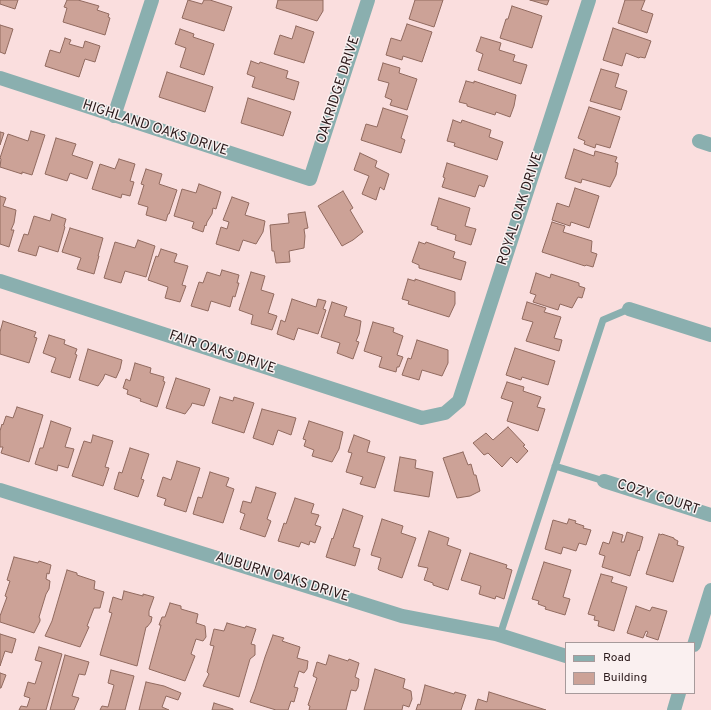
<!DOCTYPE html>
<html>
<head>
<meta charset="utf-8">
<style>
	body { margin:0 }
	#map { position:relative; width:711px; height:710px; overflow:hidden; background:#fadede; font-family:Overpass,sans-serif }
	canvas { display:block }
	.legend { position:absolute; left:565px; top:642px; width:130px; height:52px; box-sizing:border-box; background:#faf0f0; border:1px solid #a79a9b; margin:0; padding:5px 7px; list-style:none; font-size:12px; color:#2b1a1b }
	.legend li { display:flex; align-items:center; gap:8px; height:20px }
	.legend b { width:20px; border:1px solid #a79a9b }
</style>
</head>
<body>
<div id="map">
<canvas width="711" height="710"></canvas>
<ul class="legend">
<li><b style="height:5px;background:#8aafaf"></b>Road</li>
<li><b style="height:11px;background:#cca297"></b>Building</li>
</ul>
</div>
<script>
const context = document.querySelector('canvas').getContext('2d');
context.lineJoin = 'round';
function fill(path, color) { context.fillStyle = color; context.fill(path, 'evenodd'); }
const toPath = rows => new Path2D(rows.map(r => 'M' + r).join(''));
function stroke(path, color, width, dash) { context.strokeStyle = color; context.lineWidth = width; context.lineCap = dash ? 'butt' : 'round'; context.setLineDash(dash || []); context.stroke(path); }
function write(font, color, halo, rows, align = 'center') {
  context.font = font + ' Overpass,sans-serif'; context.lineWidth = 3; context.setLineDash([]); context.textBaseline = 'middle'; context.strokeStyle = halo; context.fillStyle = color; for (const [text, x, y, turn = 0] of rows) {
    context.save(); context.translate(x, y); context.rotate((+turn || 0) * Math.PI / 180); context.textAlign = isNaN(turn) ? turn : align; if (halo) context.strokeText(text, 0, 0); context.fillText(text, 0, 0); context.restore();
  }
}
const building = toPath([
	[0,0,18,0,15,9,0,4,0,0],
	[67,0,78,0,99,6,97,10,109,14,108,17,110,18,105,35,63,22,67,8,64,7,67,0],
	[188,0,202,4,204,0,210,0,232,7,224,31,182,18,188,0],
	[278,0,323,0,323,11,317,21,276,8,278,0],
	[415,0,443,0,434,27,409,19,415,0],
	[530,0,549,0,547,5,530,0],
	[625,0,645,0,641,10,653,14,647,33,618,23,625,0],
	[512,6,542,16,532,48,500,38,506,19,508,19,512,6],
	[407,24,432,32,422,62,403,56,402,60,386,55,391,38,401,41,407,24],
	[0,25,13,29,5,54,0,52,0,25],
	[296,26,314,32,304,63,274,54,280,35,292,39,296,26],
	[613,28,651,41,645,58,640,57,639,58,626,53,622,66,603,60,613,28],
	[180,29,194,34,193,37,214,44,204,75,180,67,186,48,175,44,180,29],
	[481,37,501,43,499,50,515,55,513,61,527,65,521,84,478,70,483,54,476,51,481,37],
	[65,38,71,40,69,44,83,48,85,41,100,46,95,62,85,59,79,77,45,66,50,50,60,53,65,38],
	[251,61,259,64,260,62,288,71,286,78,299,82,294,100,252,87,255,77,247,74,251,61],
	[383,63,400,68,399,73,417,79,407,110,390,105,392,100,385,97,389,83,378,80,383,63],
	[601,69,619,74,615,87,627,91,621,110,590,101,601,69],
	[167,72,213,87,205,112,159,97,167,72],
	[466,81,474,83,474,81,516,95,514,106,510,117,496,112,495,115,467,106,467,104,459,102,466,81],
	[248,98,291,112,283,136,241,123,248,98],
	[589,107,620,117,610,148,596,144,595,148,584,144,585,141,578,138,589,107],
	[383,108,408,116,401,138,405,140,401,153,361,140,366,124,377,127,383,108],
	[453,120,461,123,462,120,491,130,489,137,503,142,497,160,454,146,455,143,447,141,453,120],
	[31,131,45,135,32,175,22,172,22,174,0,167,1,159,0,158,8,134,28,141,31,131],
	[0,132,4,133,0,145,0,132],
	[56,138,76,144,72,155,93,162,87,179,70,173,67,181,45,174,56,138],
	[574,149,594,156,595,151,617,157,615,162,618,163,616,175,610,187,582,179,581,183,565,178,574,149],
	[360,153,377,161,375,167,389,174,384,190,380,187,376,200,362,194,369,176,354,170,360,153],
	[119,159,135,164,130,181,134,182,130,196,122,194,121,198,92,189,100,164,115,169,119,159],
	[447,163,488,176,484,187,479,185,475,197,442,187,445,178,443,177,447,163],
	[146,169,162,174,159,184,177,190,169,214,168,214,166,221,146,215,148,207,138,204,144,185,141,184,146,169],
	[199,184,221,192,216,209,213,208,212,214,207,222,206,226,205,225,203,232,192,228,194,222,174,216,182,189,196,193,199,184],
	[575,188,599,196,589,228,571,222,570,226,552,220,557,203,569,207,575,188],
	[343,191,353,208,350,210,363,232,353,240,342,246,318,206,343,191],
	[0,196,6,198,3,206,16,210,14,223,11,230,14,230,9,247,0,244,0,196],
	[232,197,249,203,245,215,265,221,263,232,256,244,243,240,239,251,216,244,221,227,227,229,229,222,223,220,232,197],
	[439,198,470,208,465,226,476,229,471,245,455,240,456,235,437,229,438,227,431,225,439,198],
	[305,212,308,228,304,229,305,236,304,248,289,251,290,262,276,263,274,251,272,251,270,225,289,223,288,214,305,212],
	[52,214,66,219,64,226,65,227,58,252,39,246,36,256,18,251,24,234,28,235,34,216,50,221,52,214],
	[552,222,565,226,563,232,592,241,591,252,597,254,593,267,586,265,585,266,542,252,552,222],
	[70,228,103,238,98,256,99,256,94,274,77,269,81,258,62,252,70,228],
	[138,240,155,246,146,277,125,271,121,283,104,278,115,242,135,248,138,240],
	[419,242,425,244,426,242,455,252,453,258,466,262,461,280,419,268,419,265,412,262,419,242],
	[161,249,177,254,174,262,188,266,182,285,186,286,180,302,165,298,168,287,148,280,156,256,158,257,161,249],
	[222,270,239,275,237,283,239,283,235,297,233,296,230,307,211,301,208,311,191,306,199,282,203,283,207,272,220,276,222,270],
	[251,272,265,276,261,290,274,294,268,313,277,316,272,330,251,324,253,315,239,310,251,272],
	[536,273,550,278,551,274,579,283,579,286,585,288,582,298,578,297,572,308,560,304,558,310,533,302,536,295,530,293,536,273],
	[408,279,415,281,415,279,455,292,455,304,449,317,408,304,409,301,402,299,408,279],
	[292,299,316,307,318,299,326,301,323,309,326,310,318,334,298,328,294,340,277,334,281,320,285,322,292,299],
	[332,302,347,307,344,316,361,321,359,334,356,341,359,342,353,359,337,353,340,343,321,337,332,302],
	[527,302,546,308,544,312,561,317,554,338,562,340,559,351,526,341,533,322,522,319,527,302],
	[3,321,36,332,34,337,37,338,29,363,0,354,0,332,3,321],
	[373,322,394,328,393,332,403,336,397,355,403,357,399,367,397,367,396,372,379,367,382,357,364,351,373,322],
	[49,335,65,340,64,344,77,349,75,354,77,355,70,378,51,372,56,358,43,353,49,335],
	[417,340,448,350,448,363,442,376,422,370,419,380,402,375,408,358,411,359,417,340],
	[515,348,555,361,548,385,522,377,521,380,506,375,515,348],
	[88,349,122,360,120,369,116,378,105,374,103,379,98,386,79,380,88,349],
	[135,363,151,368,150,373,164,377,163,381,165,382,157,407,140,401,141,399,127,394,128,390,123,388,126,379,130,381,135,363],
	[176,378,210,389,204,406,192,403,191,406,185,414,166,408,176,378],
	[507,382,524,387,523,391,541,397,537,407,545,409,538,431,507,421,513,402,501,398,507,382],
	[220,397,233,401,234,397,254,403,244,433,212,423,220,397],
	[17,407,43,415,29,462,1,453,3,447,0,447,0,431,2,424,3,425,6,416,13,418,17,407],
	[262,409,296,418,291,435,278,430,273,445,253,438,262,409],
	[51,421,71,428,65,447,74,449,68,468,58,465,57,471,35,464,40,448,43,448,51,421],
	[309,421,343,432,339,449,332,462,312,456,314,450,304,446,306,440,303,439,309,421],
	[508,427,525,445,523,446,528,451,517,463,511,457,502,467,488,453,484,455,473,443,486,433,493,440,508,427],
	[93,435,113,441,105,467,109,468,103,486,72,476,84,441,91,443,93,435],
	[354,435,370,441,367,452,385,457,375,488,360,484,363,477,346,472,352,453,348,452,354,435],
	[130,448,149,454,141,479,144,480,138,497,114,489,119,472,122,473,130,448],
	[463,452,468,465,471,464,474,475,476,475,480,491,470,496,457,498,443,458,463,452],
	[400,457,416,460,415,468,433,472,429,497,394,491,400,457],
	[177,461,200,468,186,512,164,505,166,499,157,496,163,477,171,480,177,461],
	[210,472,229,478,226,486,234,489,223,523,193,514,198,497,202,498,210,472],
	[256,487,276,493,267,519,271,521,265,537,240,529,245,514,240,512,243,501,251,503,256,487],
	[295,498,314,504,311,513,319,515,315,525,321,527,315,543,310,541,309,545,301,542,299,547,278,541,284,523,286,524,295,498],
	[343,509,363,516,353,547,360,549,355,566,326,557,332,538,333,539,343,509],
	[382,519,403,526,401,533,416,538,402,578,379,570,378,569,381,558,371,555,382,519],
	[569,519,576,521,575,523,584,526,583,528,591,530,586,545,579,543,576,551,563,547,561,554,545,549,553,520,567,524,569,519],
	[429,531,449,538,447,545,461,550,448,590,433,585,433,583,424,580,428,568,418,566,429,531],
	[613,532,623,535,621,542,624,542,627,532,643,537,639,551,638,550,630,576,602,567,605,556,599,554,603,542,609,544,613,532],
	[659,534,661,535,662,534,674,538,674,539,678,541,677,545,684,547,673,582,646,574,659,534],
	[470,553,507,565,506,568,512,570,504,599,496,596,495,599,479,594,481,586,461,580,470,553],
	[14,557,38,563,39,561,51,565,49,574,47,573,46,579,50,581,49,589,46,594,39,617,40,619,40,621,34,633,0,622,0,616,7,597,5,596,10,581,7,580,14,557],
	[544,562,571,570,563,597,570,599,565,615,545,609,546,607,538,604,539,601,532,599,544,562],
	[67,570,77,573,77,575,95,581,94,589,104,592,100,608,94,608,87,626,89,627,80,647,45,636,52,621,67,570],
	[601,574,613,577,611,582,627,587,614,631,598,626,599,621,594,620,595,616,588,614,601,574],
	[124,591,143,596,143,594,154,597,149,611,149,616,152,617,151,622,147,627,146,627,137,666,100,655,112,613,109,612,113,597,122,600,124,591],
	[170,603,181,606,181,609,198,614,196,623,205,626,206,637,203,641,196,639,191,654,195,656,185,681,149,669,161,625,159,625,162,617,165,617,170,603],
	[636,606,650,611,652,607,667,611,658,640,646,636,648,632,646,631,643,638,627,633,636,606],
	[227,623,245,628,246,626,256,629,251,644,255,645,255,655,250,659,239,697,203,686,209,674,207,672,214,646,210,645,214,629,224,631,227,623],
	[0,634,16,639,12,653,5,651,0,666,0,634],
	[273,635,284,638,282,641,300,647,297,658,308,661,307,669,304,673,299,671,294,687,298,688,294,702,291,701,288,710,276,710,250,702,255,689,265,657,273,635],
	[39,647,62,654,46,710,19,710,21,706,27,707,30,698,24,696,28,682,35,684,42,662,35,660,39,647],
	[65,655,89,662,85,675,79,674,72,696,79,698,74,710,50,710,65,655],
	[329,655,348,661,349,659,359,663,355,677,359,679,358,687,356,691,351,690,346,710,309,710,310,706,308,705,317,678,313,676,317,662,326,665,329,655],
	[375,669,405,679,403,688,411,691,412,699,409,707,403,705,402,710,364,710,375,669],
	[111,670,134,676,125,710,100,710,102,706,108,707,114,685,108,683,111,670],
	[0,673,6,675,1,688,0,688,0,673],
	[146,682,164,686,181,693,178,700,166,696,162,707,169,710,139,710,146,682],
	[425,685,454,694,455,692,466,695,461,710,416,710,418,704,420,705,425,685],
	[489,692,546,710,475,710,478,699,487,702,489,692],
	[214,703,233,709,233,710,212,710,214,703]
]);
fill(building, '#cca297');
stroke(building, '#916a5f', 1);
stroke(toPath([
	[555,466,604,481],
	[500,635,603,320,629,309]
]), '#8aafaf', 7);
stroke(toPath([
	[0,78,310,179,368,0],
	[114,116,152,0],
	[699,141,711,145],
	[0,281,422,418,445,413,459,401,589,0],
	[629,309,711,335],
	[604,481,711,515],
	[0,490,402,616,496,634,566,656],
	[694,645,711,590],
	[674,710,679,693]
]), '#8aafaf', 14);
write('14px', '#2b1a1b', '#faf0f0', [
	["OAKRIDGE DRIVE",339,90,-72],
	["HIGHLAND OAKS DRIVE",155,129,18],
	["ROYAL OAK DRIVE",521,209,-72],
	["FAIR OAKS DRIVE",222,353,18],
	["COZY COURT",658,498,18],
	["AUBURN OAKS DRIVE",282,578,17]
]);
</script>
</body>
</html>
